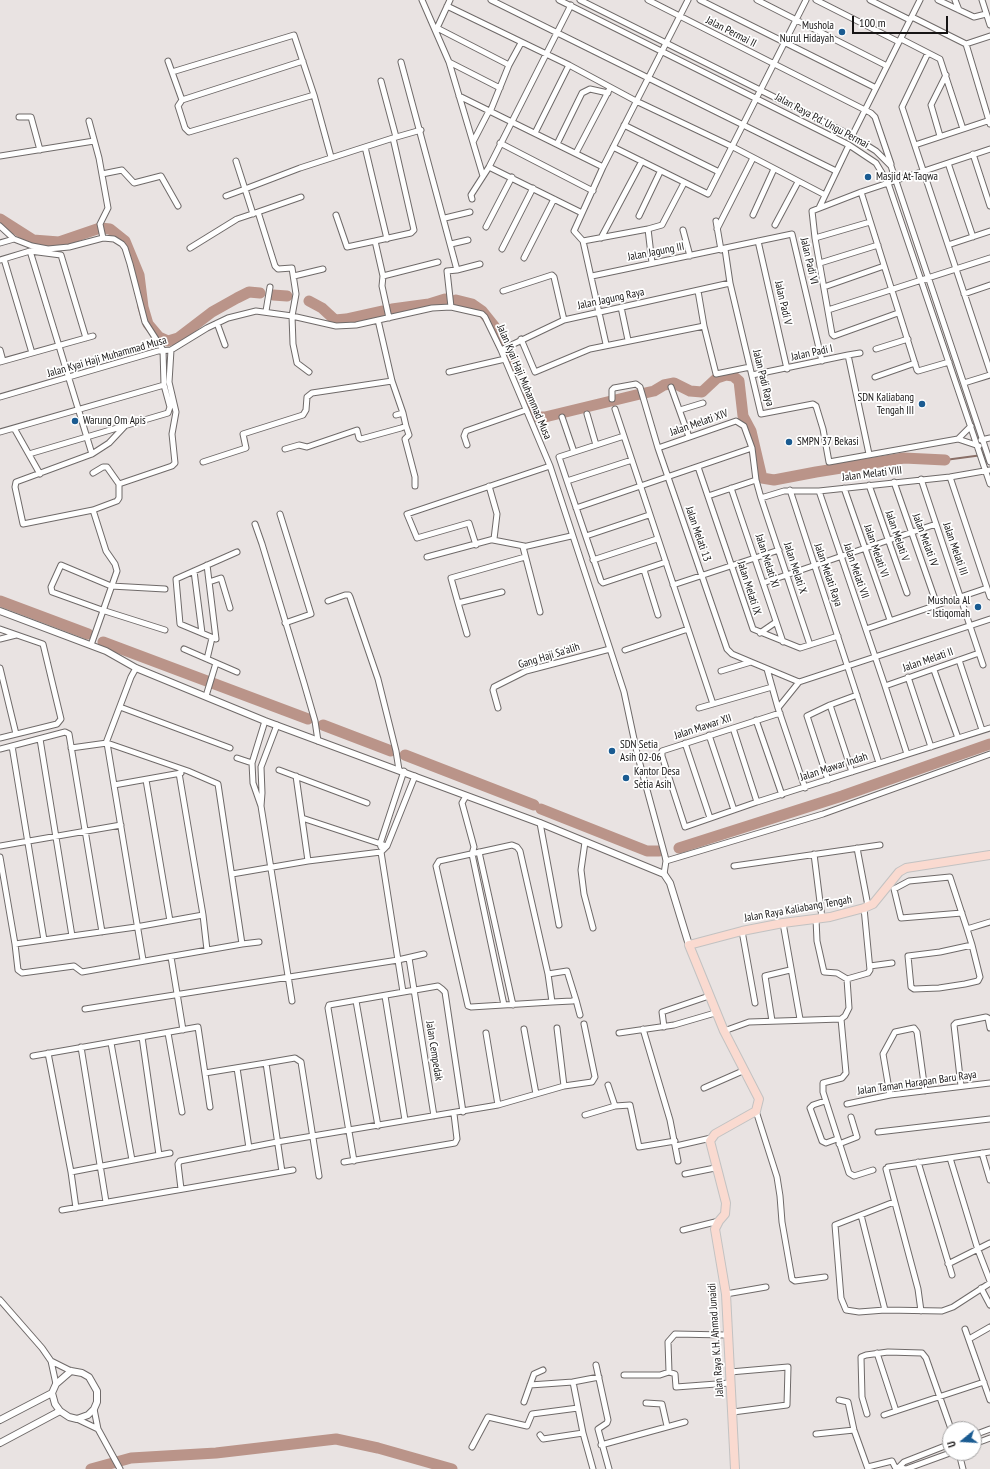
<!DOCTYPE html>
<html>
<head>
<meta charset="utf-8">
<style>
	body { margin:0 }
	#map { position:relative; width:990px; height:1469px; overflow:hidden; background:#e9e3e2; font-family:"PT Sans Narrow",sans-serif }
	canvas { display:block }
	.north { position:absolute; left:942px; top:1421px; width:40px; height:40px; box-sizing:border-box; background:#fff; border:1px solid #a2a1a1; border-radius:50%; rotate:252deg; font-size:11px; font-weight:700; line-height:16px; text-align:center; color:#161414 }
	.north::after { content:''; display:block; margin:auto; width:14px; height:18px; background:#1a5b91; clip-path:polygon(50% 0,100% 100%,50% 72%,0 100%) }
	.scale { position:absolute; left:852px; top:16px; width:96px; height:18px; box-sizing:border-box; border:2px solid #161414; border-top:0; padding-left:5px; font-size:12px; line-height:14px; white-space:nowrap; color:#161414; -webkit-text-stroke:3px #fff; paint-order:stroke }
</style>
</head>
<body>
<div id="map">
<canvas width="990" height="1469"></canvas>
<div class="north">U</div>
<div class="scale">100 m</div>
</div>
<script>
const context = document.querySelector('canvas').getContext('2d');
context.lineJoin = 'round';
const toPath = rows => new Path2D(rows.map(r => 'M' + r).join(''));
function stroke(path, color, width, dash) { context.strokeStyle = color; context.lineWidth = width; context.lineCap = dash ? 'butt' : 'round'; context.setLineDash(dash || []); context.stroke(path); }
function write(font, color, halo, rows, align = 'center') {
  context.font = font + ' "PT Sans Narrow",sans-serif'; context.lineWidth = 3.5; context.setLineDash([]); context.textBaseline = 'middle'; context.strokeStyle = halo; context.fillStyle = color; for (const [text, x, y, turn = 0] of rows) {
    context.save(); context.translate(x, y); context.rotate((+turn || 0) * Math.PI / 180); context.textAlign = isNaN(turn) ? turn : align; if (halo) context.strokeText(text, 0, 0); context.fillText(text, 0, 0); context.restore();
  }
}
stroke(toPath([
	[945,460,990,454]
]), '#896e66', 2);
stroke(toPath([
	[0,219,33,240,59,242,100,228,110,229,125,241,139,275,143,307,148,324,159,337,168,341,178,338,212,312,237,298,249,292,260,293],
	[273,295,287,296],
	[456,300,472,304,482,311,494,326,504,344],
	[309,301,322,308,335,320,346,319,382,311],
	[392,309,429,304,445,299],
	[509,355,515,366],
	[527,397,532,413,538,417,545,417,636,395,654,391,664,385,674,383,690,391,702,392,717,378,726,375,733,376,739,381,743,416,751,431,762,478,774,480,816,472,904,458,945,460],
	[0,601,88,634],
	[103,642,308,719],
	[323,725,391,751],
	[405,755,534,805],
	[541,809,647,851,659,851],
	[679,848,842,796,990,744],
	[91,1469,131,1458,216,1453,336,1439,378,1448,452,1469]
]), '#ba9489', 11);
const minor = toPath([
	[422,0,449,62,483,176],
	[491,0,836,171],
	[559,0,849,145,876,163,888,183,990,484],
	[580,0,852,136,876,151,891,166,990,462],
	[648,0,871,113,875,117,891,164],
	[700,0,876,88],
	[757,0,887,66],
	[816,0,899,42],
	[870,0,910,20],
	[938,0,974,17,986,14],
	[955,0,959,10],
	[982,0,990,25],
	[447,6,569,65,636,101,733,147,825,195],
	[912,17,966,44,990,124],
	[435,27,437,28,450,0],
	[437,28,509,65,490,112],
	[901,39,940,59,963,129],
	[966,44,990,36],
	[928,53,902,107,990,371],
	[168,61,182,100,303,61],
	[401,62,457,270,480,264],
	[449,62,500,88],
	[509,65,521,43],
	[172,72,294,35,314,95,331,157],
	[381,81,396,137],
	[459,96,603,167],
	[182,100,178,106,185,128,189,132,314,95],
	[19,117,31,117,40,150],
	[89,121,99,158,108,208,100,224,103,238],
	[624,125,719,172],
	[535,133,569,65],
	[852,136,920,0],
	[940,136,931,105,946,75],
	[473,142,489,111],
	[500,143,593,191],
	[557,144,582,93,590,89,608,93],
	[915,145,990,120],
	[365,147,393,138],
	[613,147,708,194,806,0],
	[576,153,609,90],
	[973,154,990,206],
	[0,156,94,141],
	[236,161,245,189,300,168,365,147,387,239],
	[948,163,973,237],
	[489,167,582,213],
	[102,174,122,170,134,183,161,176,178,206],
	[861,192,917,370,918,371,949,362],
	[226,196,245,189,253,214],
	[472,199,471,195,489,167,571,5],
	[819,208,849,145],
	[258,212,301,197],
	[336,215,347,247,375,241],
	[753,215,774,169],
	[639,216,660,172],
	[445,218,470,212],
	[716,221,721,250],
	[775,225,798,182],
	[0,226,14,239,32,246,48,249,69,247,103,238,114,239,122,244,125,248,130,264,145,322,163,350,164,385,170,407,168,413,29,454],
	[486,227,512,177],
	[648,229,662,225,684,183],
	[717,229,753,158],
	[683,230,690,256],
	[601,238,642,161],
	[815,238,870,222],
	[583,241,574,231,603,167,688,0],
	[583,241,606,344],
	[583,241,648,229,652,263],
	[758,241,787,369],
	[0,243,14,239],
	[451,244,468,240],
	[948,245,990,231],
	[190,248,237,219,258,212,275,266,278,269,292,268,296,294,292,316,293,344,297,363,309,372],
	[502,249,533,188],
	[725,249,730,283,761,414,813,404,816,406,823,429,829,462,958,439,979,446],
	[30,251,92,454,16,482,15,487,23,524,93,510,117,501,119,498,119,484,172,466,175,463,172,434,176,412,169,382,171,350],
	[524,258,554,199],
	[4,259,32,353],
	[0,260,30,251,61,255,86,338],
	[820,263,878,245],
	[294,276,323,269],
	[383,276,438,262],
	[592,276,792,234,822,361],
	[824,287,884,266],
	[503,291,552,275,554,277,564,320],
	[698,291,704,326],
	[964,294,990,285],
	[451,307,447,271,457,270],
	[621,307,628,340],
	[828,310,990,258],
	[266,311,270,287],
	[898,313,834,336,832,334,815,238,812,211,861,192,990,149],
	[389,318,382,286,383,276,375,241,411,233,414,230,393,138,421,130],
	[378,320,392,381,403,413,396,415],
	[217,323,225,345],
	[521,339,535,372,590,349,704,326,716,374,750,367],
	[876,349,908,339],
	[0,350,3,361],
	[501,350,564,320,730,283],
	[848,355,860,353],
	[0,362,93,336],
	[449,372,505,359],
	[752,375,848,355,869,454],
	[875,377,915,363],
	[964,383,990,375],
	[671,387,689,437],
	[0,397,158,351,171,350,207,328,228,318,256,311,292,316,336,326,356,325,432,308,451,307,482,314,485,317,501,350,550,466,610,649,624,692,637,753,665,856,666,861,664,874],
	[612,399,612,390,614,388,636,384,640,387,658,448,727,649,732,654,751,662,799,682],
	[615,409,688,629,625,650],
	[680,410,703,403],
	[587,414,596,445],
	[562,417,574,452],
	[406,426,409,435,405,439,415,477,415,486],
	[14,428,40,474],
	[0,432,164,385],
	[624,436,559,457,567,481,601,581,603,583,666,562],
	[958,439,971,426],
	[981,440,990,438],
	[467,445,464,436,466,431,526,410],
	[658,448,736,421,744,426,752,448,756,480,761,498,810,645],
	[285,449,299,445,307,447,357,430,359,438,361,439,401,428,406,426,403,413],
	[92,454,109,443,124,427],
	[203,462,246,448,243,434,303,415,306,410,307,397,312,393,392,381],
	[698,467,753,629,800,648,838,636],
	[93,473,103,467,107,467,119,484],
	[950,477,990,597],
	[567,481,632,460],
	[894,482,937,605],
	[869,485,907,593],
	[731,488,783,642],
	[844,488,890,620],
	[790,490,879,763],
	[819,491,885,686,979,653,921,479],
	[708,496,756,480],
	[761,498,784,491,819,491,950,477,990,470],
	[576,508,752,448],
	[280,514,311,614,285,623],
	[255,524,262,544,304,683,315,721,318,741],
	[586,536,649,515],
	[493,540,524,546],
	[476,545,469,523,417,538,407,514,550,466],
	[427,557,494,539,497,514,489,486],
	[593,560,657,539],
	[207,565,216,639,180,624,176,579,194,571,237,552],
	[644,570,658,615],
	[194,571,202,633],
	[209,582,221,578,230,608],
	[763,583,936,524],
	[673,585,779,550],
	[502,592,458,603,451,578,525,557],
	[328,601,345,595,349,595,350,597,378,679,396,751,399,770],
	[458,603,467,634],
	[540,612,523,547,571,536],
	[0,629,43,644,61,719,57,724,0,738],
	[688,629,713,704],
	[866,629,987,588],
	[165,630,102,610,52,592,51,587,61,565,111,586,165,589],
	[760,633,776,622],
	[0,639,16,635],
	[91,645,117,571,115,564,106,551,93,510],
	[184,649,237,672],
	[979,653,983,665],
	[207,659,212,638],
	[959,660,982,730],
	[0,668,16,734],
	[767,669,778,708],
	[934,670,958,738],
	[721,671,751,662],
	[908,677,931,747],
	[799,682,990,619],
	[799,682,778,708,805,788],
	[885,686,907,754],
	[206,696,216,663],
	[830,705,852,772],
	[120,707,230,748],
	[498,708,493,690,494,687,526,671,610,649],
	[699,708,772,687],
	[780,713,662,751,662,756,685,827,757,802,990,728],
	[756,720,782,795],
	[277,725,261,767,262,793,261,806,292,1001],
	[733,728,757,802],
	[709,735,734,810],
	[40,739,72,936],
	[106,743,131,677,136,668],
	[107,743,143,960],
	[685,743,710,818],
	[12,746,44,940],
	[0,749,65,732,69,734,102,932],
	[237,758,252,763],
	[279,770,367,803],
	[179,773,203,915,207,950],
	[296,776,308,861],
	[146,780,170,921],
	[828,780,807,716,830,705,857,695],
	[114,785,181,773],
	[466,796,462,803,474,847,472,854,504,1005],
	[261,806,253,783,252,763,265,721],
	[302,818,387,846],
	[540,823,559,925],
	[585,842,581,870,584,894,593,928],
	[0,846,121,825],
	[381,847,380,844,404,771],
	[857,848,868,906],
	[479,852,513,1005],
	[814,854,822,918],
	[0,857,15,944,136,927,203,915],
	[666,861,823,814,990,754],
	[734,866,880,845],
	[232,874,308,861,381,852],
	[962,913,901,918,894,889,909,881,950,877,967,929,972,945,980,977,978,981,965,984,939,988,914,989,911,987,908,956,940,952,972,945],
	[783,923,800,1019],
	[967,929,990,922],
	[742,931,755,1003],
	[15,944,18,970,22,973,74,966,82,972,242,944,218,784,188,771,107,743,71,748],
	[242,944,259,942],
	[171,957,183,1030],
	[409,958,434,1116],
	[870,966,892,963],
	[548,974,567,971,576,1000,572,1001,552,1002,471,1007,468,1006,436,866,439,861,512,845,517,847,520,851,548,974,552,1002],
	[847,979,868,973,870,970,864,908],
	[403,992,381,852,387,846,415,776],
	[385,996,405,1120],
	[576,1000,580,1015],
	[356,1001,378,1126],
	[85,1009,398,960,424,954],
	[841,1019,846,1073,842,1078,823,1083,823,1092,849,1173,854,1176,873,1170],
	[772,1021,765,976,790,970],
	[664,1027,662,1012,709,996],
	[557,1028,564,1086],
	[524,1029,536,1094],
	[643,1029,670,1120,678,1161],
	[724,1031,749,1022,841,1019,845,1016,849,1008,847,979,837,973,824,972,817,941,816,919],
	[168,1033,182,1112],
	[486,1033,498,1105],
	[619,1033,674,1025,715,1013],
	[142,1037,159,1155],
	[111,1043,132,1160],
	[81,1047,106,1202],
	[48,1053,71,1172,76,1208],
	[33,1056,198,1027,210,1107],
	[266,1063,295,1058,301,1062,319,1176],
	[237,1068,249,1148],
	[205,1073,266,1063,282,1172],
	[608,1085,615,1106,630,1105,639,1147,675,1141],
	[961,1086,954,1025,956,1023,986,1017,988,1018,990,1028],
	[704,1088,745,1070],
	[890,1095,883,1054,895,1032,914,1028,917,1032,925,1091],
	[825,1101,813,1105,810,1108,822,1141,826,1143,837,1139],
	[847,1104,890,1095,990,1083],
	[756,1111,777,1177,780,1196,782,1222,792,1279,795,1281,825,1277],
	[585,1115,615,1106],
	[878,1132,990,1119],
	[839,1144,857,1137,851,1117],
	[676,1146,711,1138],
	[982,1153,990,1180],
	[950,1158,978,1250,990,1281],
	[354,1161,328,1008,329,1005,438,986,442,989,445,992,463,1112],
	[344,1162,455,1143,457,1139,454,1114],
	[918,1162,952,1275],
	[888,1167,990,1152],
	[886,1169,918,1289,921,1311],
	[71,1172,170,1153],
	[685,1174,715,1168],
	[181,1189,178,1164,180,1161,277,1142,498,1105,564,1086,592,1082,595,1077,584,1024],
	[894,1202,835,1225,841,1298,846,1310,859,1312,885,1310,942,1311,953,1307,990,1283],
	[62,1210,293,1170],
	[861,1215,885,1310],
	[683,1230,719,1221],
	[948,1264,990,1243],
	[981,1288,990,1305],
	[726,1294,766,1287],
	[0,1300,42,1348,51,1361,56,1384],
	[965,1329,990,1400],
	[969,1339,990,1327],
	[877,1353,896,1411],
	[51,1361,71,1371],
	[596,1365,608,1420,607,1423,598,1429,609,1469],
	[669,1372,675,1374,676,1387,730,1383],
	[730,1372,788,1367,787,1405,733,1412],
	[624,1375,660,1375,669,1372,668,1342,675,1334,725,1335],
	[530,1385,573,1382,599,1377],
	[839,1400,848,1402,854,1430,868,1469],
	[524,1402,534,1374,543,1370],
	[646,1403,662,1404,667,1426],
	[94,1409,98,1429,120,1469],
	[867,1414,862,1397,861,1357,866,1355,888,1352,922,1353,926,1358,951,1429],
	[884,1415,984,1382],
	[77,1419,98,1429],
	[583,1433,593,1469],
	[816,1434,854,1430],
	[540,1435,543,1439,583,1433,573,1382],
	[974,1435,990,1429],
	[974,1444,990,1438],
	[601,1445,685,1422],
	[472,1447,488,1417,527,1426,532,1414,578,1408],
	[959,1453,963,1469],
	[900,1466,904,1462,950,1444],
	[868,1467,892,1461,895,1467,906,1469,950,1453]
]);
const tertiary = toPath([
	[0,611,106,651,136,668,265,721,540,823,664,874,670,883,689,945],
	[71,1371,82,1373,89,1377,97,1391,97,1402,94,1409,88,1415,77,1419,69,1417,60,1411,55,1404,52,1393,56,1384,71,1371],
	[0,1420,52,1393],
	[0,1443,60,1411]
]);
const primary = toPath([
	[735,1469,726,1294,715,1229,719,1221,725,1214,726,1203,710,1141,715,1134,756,1111,759,1099,724,1031,689,945,742,931,783,923,830,917,864,908,873,904,899,872,906,868,990,855]
]);
stroke(minor, '#6f6a69', 7);
stroke(tertiary, '#6f6a69', 8);
stroke(primary, '#c2c2c2', 10);
stroke(minor, '#fff', 5);
stroke(tertiary, '#fff', 6);
stroke(primary, '#fadad0', 8);
for (const [x, y, r, color] of [
	[842,32,4,"#1a5b91"],
	[868,177,4,"#1a5b91"],
	[922,404,4,"#1a5b91"],
	[75,421,4,"#1a5b91"],
	[789,442,4,"#1a5b91"],
	[978,607,4,"#1a5b91"],
	[612,751,4,"#1a5b91"],
	[626,778,4,"#1a5b91"]
]) { const dot = new Path2D(); dot.arc(x, y, r, 0, 2 * Math.PI); context.fillStyle = color; context.fill(dot); stroke(dot, '#fff', 1.5); }
write('11px', '#161414', '#fff', [
	["Mushola",834,26,"right"],
	["Nurul Hidayah",834,39,"right"],
	["Masjid At-Taqwa",876,177],
	["SDN Kaliabang",914,398,"right"],
	["Tengah III",914,411,"right"],
	["Warung Om Apis",83,421],
	["SMPN 37 Bekasi",797,442],
	["Mushola Al",970,601,"right"],
	["- Istiqomah",970,614,"right"],
	["SDN Setia",620,745],
	["Asih 02-06",620,758],
	["Kantor Desa",634,772],
	["Setia Asih",634,785]
], 'left');
write('11px', '#161414', '#fff', [
	["Jalan Permai II",731,32,27],
	["Jalan Raya Pd. Ungu Permai",822,121,28],
	["Jalan Jagung III",656,252,-11],
	["Jalan Padi VI",809,261,77],
	["Jalan Jagung Raya",611,299,-12],
	["Jalan Padi V",783,303,77],
	["Jalan Padi I",812,353,-12],
	["Jalan Kyai Haji Muhammad Musa",107,357,-16],
	["Jalan Padi Raya",763,378,76],
	["Jalan Kyai Haji Muhammad Musa",524,382,67],
	["Jalan Melati XIV",699,423,-19],
	["Jalan Melati VIII",872,474,-7],
	["Jalan Melati 13",698,534,71],
	["Jalan Melati V",897,536,71],
	["Jalan Melati IV",925,540,70],
	["Jalan Melati III",955,549,71],
	["Jalan Melati VI",876,551,71],
	["Jalan Melati XI",767,561,72],
	["Jalan Melati X",795,568,72],
	["Jalan Melati VII",856,571,71],
	["Jalan Melati Raya",828,575,71],
	["Jalan Melati IX",749,588,72],
	["Gang Haji Sa'alih",549,656,-17],
	["Jalan Melati II",928,660,-19],
	["Jalan Mawar XII",703,727,-18],
	["Jalan Mawar Indah",834,767,-18],
	["Jalan Raya Kaliabang Tengah",798,909,-10],
	["Jalan Cempedak",434,1051,81],
	["Jalan Taman Harapan Baru Raya",917,1083,-8],
	["Jalan Raya K.H. Ahmad Junaidi",716,1340,-94]
]);
</script>
</body>
</html>
